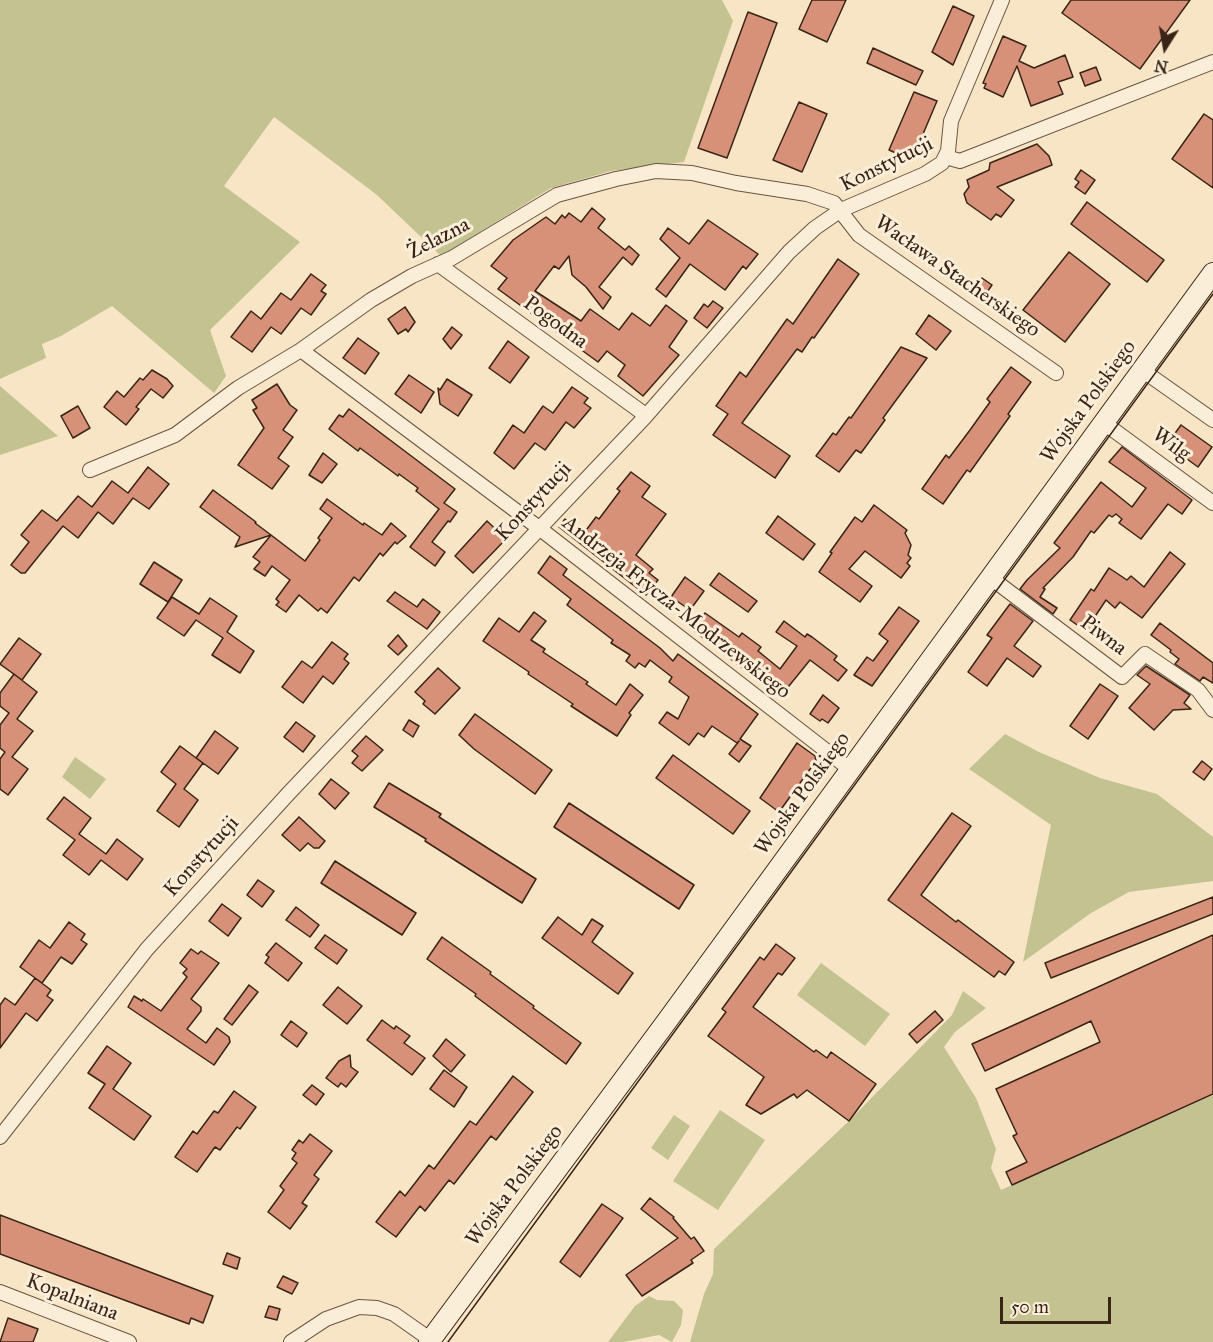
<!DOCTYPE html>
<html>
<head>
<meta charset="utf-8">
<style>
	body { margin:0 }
	#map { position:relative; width:1213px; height:1342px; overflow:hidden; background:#f8e5c5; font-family:"IM FELL Great Primer",serif }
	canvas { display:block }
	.north { position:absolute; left:1135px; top:18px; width:60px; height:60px; -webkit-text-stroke:4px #faeed9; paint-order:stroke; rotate:191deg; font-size:16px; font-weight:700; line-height:24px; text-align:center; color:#392415 }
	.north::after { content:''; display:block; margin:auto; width:21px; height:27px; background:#392415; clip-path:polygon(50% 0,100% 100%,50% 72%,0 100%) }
	.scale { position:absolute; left:1000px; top:1297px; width:111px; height:27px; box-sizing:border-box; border:3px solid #392415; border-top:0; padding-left:8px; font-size:18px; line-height:21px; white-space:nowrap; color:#392415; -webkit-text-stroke:4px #faeed9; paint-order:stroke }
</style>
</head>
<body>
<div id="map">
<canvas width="1213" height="1342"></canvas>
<div class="north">N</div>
<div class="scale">50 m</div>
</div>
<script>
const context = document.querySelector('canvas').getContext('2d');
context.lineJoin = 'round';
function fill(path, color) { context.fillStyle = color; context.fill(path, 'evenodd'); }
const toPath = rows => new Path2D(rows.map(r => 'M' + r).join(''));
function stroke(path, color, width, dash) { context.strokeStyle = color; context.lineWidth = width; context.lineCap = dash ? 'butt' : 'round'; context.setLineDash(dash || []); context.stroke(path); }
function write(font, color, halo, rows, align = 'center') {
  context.font = font + ' "IM FELL Great Primer",serif'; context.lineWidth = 6; context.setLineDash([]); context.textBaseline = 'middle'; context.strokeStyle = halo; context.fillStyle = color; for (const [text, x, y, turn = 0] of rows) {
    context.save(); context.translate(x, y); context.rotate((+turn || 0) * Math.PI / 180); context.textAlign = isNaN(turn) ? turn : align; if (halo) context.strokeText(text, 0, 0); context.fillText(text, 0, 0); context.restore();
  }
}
fill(toPath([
	[0,0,722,0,733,21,684,162,611,171,551,188,441,256,377,195,274,117,224,186,300,242,210,330,226,376,214,393,112,306,61,336,42,344,46,358,0,379],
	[0,386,58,436,0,455],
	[1005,734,1039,752,1100,778,1157,794,1213,837,1213,881,1129,892,1091,913,1023,962,1051,825,969,769],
	[75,757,106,779,90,799,62,777],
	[821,963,890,1014,865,1046,797,995],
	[963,991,986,1008,955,1032,944,1047,976,1098,996,1149,991,1168,1001,1190,1213,1095,1213,1342,690,1342,704,1294,713,1274,714,1249,850,1120,952,1015],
	[720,1110,765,1140,718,1210,673,1181],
	[674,1115,690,1126,668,1160,651,1148],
	[649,1296,657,1300,674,1301,683,1310,681,1325,672,1342,659,1335,624,1342,608,1342,635,1306]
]), '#c3c391');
const building = toPath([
	[812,0,846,0,827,42,799,29,812,0],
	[1071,0,1190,0,1140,69,1062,13,1071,0],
	[953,6,974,16,953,65,932,52,953,6],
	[748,12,777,23,727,158,698,148,748,12],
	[1003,36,1026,46,1019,61,1034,68,1065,55,1073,77,1058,82,1063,94,1031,106,1017,66,1003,97,984,88,986,84,983,83,1003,36],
	[873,48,923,71,916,85,867,63,873,48],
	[1096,67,1101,80,1085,86,1080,73,1096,67],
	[914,92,937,101,912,160,889,150,914,92],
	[799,102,827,114,802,172,773,160,799,102],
	[1204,114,1213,120,1213,188,1172,159,1204,114],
	[1037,144,1049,156,1052,165,997,187,1014,200,1001,217,996,214,991,220,967,203,964,194,969,187,967,180,989,170,990,163,1037,144],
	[1081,170,1095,180,1085,194,1075,187,1079,182,1075,179,1081,170],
	[1087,202,1164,260,1147,282,1071,224,1087,202],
	[592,208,605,219,598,228,625,250,629,246,639,255,632,265,623,257,599,287,611,297,603,309,586,287,572,275,569,256,559,269,554,266,535,291,581,321,590,309,619,330,632,313,650,326,666,305,687,321,669,347,679,355,643,396,618,376,625,365,607,351,598,362,498,289,507,278,491,266,513,240,546,217,555,224,562,215,565,218,569,213,581,222,592,208],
	[708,220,758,254,746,269,743,266,725,290,690,264,666,297,656,289,680,258,660,239,668,228,689,244,708,220],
	[1069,252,1110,284,1065,342,1023,310,1069,252],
	[838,259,859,274,814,338,812,337,802,352,797,349,742,423,790,456,775,478,713,435,728,414,716,406,740,372,746,377,787,319,793,324,838,259],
	[311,274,326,285,321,291,326,294,311,315,301,308,281,334,271,327,252,352,231,337,251,311,261,319,281,293,291,300,311,274],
	[982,278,992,285,985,295,975,288,982,278],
	[713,301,723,308,707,328,694,318,704,304,708,307,713,301],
	[405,307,415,322,408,332,406,329,398,334,388,319,405,307],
	[929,315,951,331,936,350,916,334,929,315],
	[452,327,462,335,451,349,443,339,452,327],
	[358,338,379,353,365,374,343,358,358,338],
	[508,341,529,357,510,383,489,368,508,341],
	[901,347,927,358,883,418,885,420,861,453,856,450,839,472,816,456,833,433,836,435,849,417,851,418,901,347],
	[1011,367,1031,382,1008,414,1010,416,970,472,967,470,943,504,922,489,946,455,949,458,970,430,990,402,987,399,1011,367],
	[152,370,167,379,173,386,163,398,151,389,136,407,139,409,126,425,104,407,117,391,124,397,140,378,143,380,152,370],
	[409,375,434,392,421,413,395,394,409,375],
	[447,379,472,395,458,416,440,404,438,388,440,390,447,379],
	[277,384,290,405,297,410,283,430,293,437,278,458,289,466,272,489,238,465,264,428,253,410,257,408,252,400,277,384],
	[572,387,588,398,584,403,591,408,574,428,566,422,545,450,535,443,514,469,494,453,513,425,524,433,543,406,553,413,572,387],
	[78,406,90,428,73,438,61,416,78,406],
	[349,409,455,489,444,503,457,512,450,522,448,521,432,542,445,552,435,566,410,547,439,509,416,491,418,488,399,474,398,476,360,448,358,451,329,429,339,415,343,417,349,409],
	[1181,425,1212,447,1198,467,1176,451,1177,450,1168,443,1181,425],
	[1122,447,1192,500,1182,514,1168,504,1141,539,1119,523,1122,519,1116,514,1112,517,1109,515,1094,533,1091,531,1073,557,1043,588,1045,589,1040,597,1057,608,1053,614,1020,589,1027,580,1060,548,1054,543,1101,482,1132,507,1146,488,1109,462,1122,447],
	[323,453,337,464,322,483,309,475,323,453],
	[148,467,169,484,149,509,133,498,113,524,98,512,78,538,63,526,25,573,21,573,11,565,29,542,21,535,42,510,57,521,78,496,92,507,112,481,128,493,148,467],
	[631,472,650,486,642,497,666,514,636,555,653,569,649,573,658,580,646,595,559,527,565,519,584,533,596,517,599,519,620,491,617,489,631,472],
	[213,490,256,522,255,523,271,535,235,547,240,537,200,507,213,490],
	[327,499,363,525,364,523,382,535,391,523,406,536,397,544,395,542,383,556,380,553,359,581,354,577,327,613,321,608,318,611,299,595,286,612,276,605,279,602,276,599,290,580,272,566,265,576,254,569,260,562,253,557,271,535,305,561,320,540,318,538,332,518,320,509,327,499],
	[874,505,907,530,905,533,911,545,908,555,911,558,907,563,910,566,901,578,865,551,849,569,872,586,860,602,819,572,832,553,830,552,855,517,862,522,874,505],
	[778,516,815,544,803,560,766,533,778,516],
	[487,521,506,539,473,573,455,556,487,521],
	[1170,552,1185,564,1142,618,1120,602,1115,608,1106,600,1092,621,1114,638,1108,646,1070,620,1091,589,1094,591,1109,568,1127,580,1131,576,1144,587,1170,552],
	[550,556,567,569,563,575,660,648,673,661,678,654,758,714,740,739,751,746,739,762,729,754,739,741,737,743,712,726,704,737,698,733,689,745,659,723,667,712,678,719,689,697,669,682,672,677,650,660,645,667,639,663,635,668,626,661,630,655,611,643,613,640,567,605,571,599,538,573,550,556],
	[154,562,182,580,168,602,140,584,154,562],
	[719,573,757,601,748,612,710,585,719,573],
	[685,577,704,591,690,610,671,597,685,577],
	[395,592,417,607,423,599,440,612,427,629,387,601,395,592],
	[172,597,199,614,210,598,237,616,227,632,254,651,240,673,212,655,223,638,196,620,184,636,157,618,172,597],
	[1010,604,1033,621,1014,646,1041,666,1033,677,1007,658,987,686,968,672,992,638,987,635,1010,604],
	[899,607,919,621,872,686,854,675,867,657,873,661,888,641,879,634,899,607],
	[534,612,546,621,531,640,545,649,543,652,588,682,586,684,616,705,630,684,643,695,629,713,631,715,617,736,571,706,573,704,528,674,529,672,483,641,499,618,519,632,534,612],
	[705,613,739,637,742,633,761,647,758,651,780,669,797,646,776,632,784,621,805,637,807,634,812,637,837,656,834,660,847,670,838,681,810,660,780,697,693,630,705,613],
	[1160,623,1213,663,1213,683,1203,677,1200,681,1175,664,1179,659,1170,652,1171,650,1151,635,1160,623],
	[398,635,407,646,398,655,388,646,398,635],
	[19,638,41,654,22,680,0,664,19,638],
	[332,642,348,654,344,659,349,663,333,684,323,676,303,703,282,687,302,661,312,668,332,642],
	[1146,666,1190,695,1184,703,1191,709,1173,710,1154,730,1129,708,1150,684,1137,675,1146,666],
	[438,668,460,688,435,714,423,704,425,701,415,692,438,668],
	[14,674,37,692,17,719,33,731,12,757,28,769,8,795,0,789,0,759,5,752,0,748,0,725,9,713,0,706,0,693,14,674],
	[1100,684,1118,696,1088,739,1070,726,1100,684],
	[823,695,839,708,828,723,822,719,820,721,810,714,823,695],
	[475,714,552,770,535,794,474,749,459,735,475,714],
	[409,720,419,726,413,737,403,730,409,720],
	[296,722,315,736,303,752,284,737,296,722],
	[215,731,238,748,218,774,196,758,215,731],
	[366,736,383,750,362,771,352,763,358,756,352,751,366,736],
	[797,743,815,756,816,761,779,812,760,798,797,743],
	[180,746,203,763,184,789,198,800,179,827,157,811,176,784,161,772,180,746],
	[673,755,750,811,733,834,656,778,673,755],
	[1202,761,1212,769,1204,780,1193,772,1202,761],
	[331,779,349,793,335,809,319,794,331,779],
	[389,783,441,814,439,817,536,879,522,903,425,841,426,839,374,807,389,783],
	[64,797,91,818,79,834,106,854,117,839,143,859,127,880,101,860,89,875,63,855,75,840,47,819,64,797],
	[569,803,694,885,679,909,554,827,569,803],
	[952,813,971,826,921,895,956,922,958,920,1014,962,1005,975,999,971,994,977,888,900,952,813],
	[299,817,325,841,319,848,314,848,308,843,300,851,282,835,299,817],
	[335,861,416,913,402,935,321,883,335,861],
	[258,880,274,891,262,907,247,895,258,880],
	[1213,897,1213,914,1051,978,1045,963,1213,897],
	[222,904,241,918,228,936,209,921,222,904],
	[296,907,319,925,310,937,286,920,296,907],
	[558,917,582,935,592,919,603,926,592,942,633,973,618,994,542,938,558,917],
	[69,922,85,934,81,940,87,944,72,964,61,957,42,983,20,967,39,940,50,948,69,922],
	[325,935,347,950,337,964,315,948,325,935],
	[1213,935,1213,1094,1012,1185,1006,1172,1027,1162,1013,1136,1017,1134,996,1089,1100,1042,1091,1021,985,1071,972,1044,1213,935],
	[442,937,491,972,490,974,534,1006,533,1008,581,1043,566,1064,475,996,476,994,427,959,442,937],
	[276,943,302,963,288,981,265,963,269,957,266,955,276,943],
	[776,944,795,958,782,975,778,973,753,1007,814,1052,816,1050,827,1058,831,1052,876,1084,849,1121,807,1090,797,1098,794,1094,761,1114,746,1105,764,1077,708,1036,726,1012,722,1009,760,957,764,960,776,944],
	[191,949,198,954,201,951,219,963,191,999,201,1007,201,1011,187,1029,206,1043,217,1028,229,1037,230,1042,214,1065,128,1007,134,996,142,1001,143,999,161,1011,187,977,183,973,187,969,180,963,191,949],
	[35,978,51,990,47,996,53,1000,37,1021,26,1013,0,1048,0,1005,5,998,15,1005,35,978],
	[249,985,258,992,232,1025,224,1019,249,985],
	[338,987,362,1006,347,1024,323,1005,338,987],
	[935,1011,943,1020,917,1043,909,1034,935,1011],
	[382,1020,394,1029,396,1026,410,1036,404,1043,425,1058,412,1075,367,1040,382,1020],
	[291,1021,307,1033,297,1047,281,1035,291,1021],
	[446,1039,465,1055,451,1072,433,1056,446,1039],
	[107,1046,131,1063,113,1089,151,1116,134,1140,89,1108,105,1084,88,1073,107,1046],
	[350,1055,351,1067,358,1072,346,1087,341,1083,338,1087,326,1078,339,1061,350,1055],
	[444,1070,467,1087,454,1107,430,1089,444,1070],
	[513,1076,533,1092,496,1140,491,1136,454,1184,449,1180,425,1211,420,1206,396,1237,376,1222,400,1191,405,1196,429,1165,434,1169,470,1121,476,1125,513,1076],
	[312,1085,324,1094,316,1105,303,1095,312,1085],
	[234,1091,256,1107,240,1129,237,1127,220,1150,215,1147,197,1172,175,1157,193,1131,197,1134,214,1111,218,1113,234,1091],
	[310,1134,332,1151,314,1175,319,1179,302,1203,307,1206,290,1229,268,1212,284,1190,280,1186,297,1163,292,1159,296,1153,292,1150,299,1140,303,1143,310,1134],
	[650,1198,674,1217,673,1218,691,1239,694,1237,704,1251,691,1260,693,1263,642,1296,626,1275,678,1238,641,1209,650,1198],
	[602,1204,623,1218,580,1277,560,1262,602,1204],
	[0,1215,213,1296,203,1323,191,1318,189,1324,0,1254,0,1215],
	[227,1253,240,1258,237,1269,223,1264,227,1253],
	[283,1276,298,1283,292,1294,277,1287,283,1276],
	[269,1306,280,1309,277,1320,265,1317,269,1306],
	[8,1318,38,1329,33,1342,0,1342,8,1318]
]);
fill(building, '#d89179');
stroke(building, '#392415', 1.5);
const minor = toPath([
	[946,157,960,161,1213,62],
	[438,264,640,411,645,417],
	[301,350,539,528,851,770],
	[1142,370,1213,420],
	[1104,423,1213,503],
	[90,470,175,435,238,388,301,350,371,300,412,276,452,258,557,195,616,179,656,171,692,173,736,183,807,194,834,203,859,235,1056,373],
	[991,578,1122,677,1145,654,1198,690,1213,710],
	[0,1137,147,949,288,794,645,417,789,252,815,228,841,210,925,174,942,163,948,151,951,121,1002,0],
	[0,1292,129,1342],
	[291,1342,326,1319,359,1307,377,1308,394,1314,431,1340]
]);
const secondary = toPath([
	[429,1342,667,1021,1213,273]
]);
stroke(minor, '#695441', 16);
stroke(secondary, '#392415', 22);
stroke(minor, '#faeed9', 14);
stroke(secondary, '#faeed9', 20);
stroke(toPath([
	[448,1342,1213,294]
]), '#392415', 1.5);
write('21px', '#392415', '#faeed9', [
	["Konstytucji",887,165,-26],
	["Żelazna",439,239,-27],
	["Wacława Stacherskiego",957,277,35],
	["Pogodna",555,323,36],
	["Wojska Polskiego",1089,402,-54],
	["Wilg",1171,445,36],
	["Konstytucji",534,502,-47],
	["Andrzeja Frycza-Modrzewskiego",676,608,38],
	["Piwna",1103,636,37],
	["Wojska Polskiego",803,794,-54],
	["Konstytucji",202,857,-48],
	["Wojska Polskiego",515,1186,-53],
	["Kopalniana",72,1298,21]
]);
</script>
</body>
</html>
